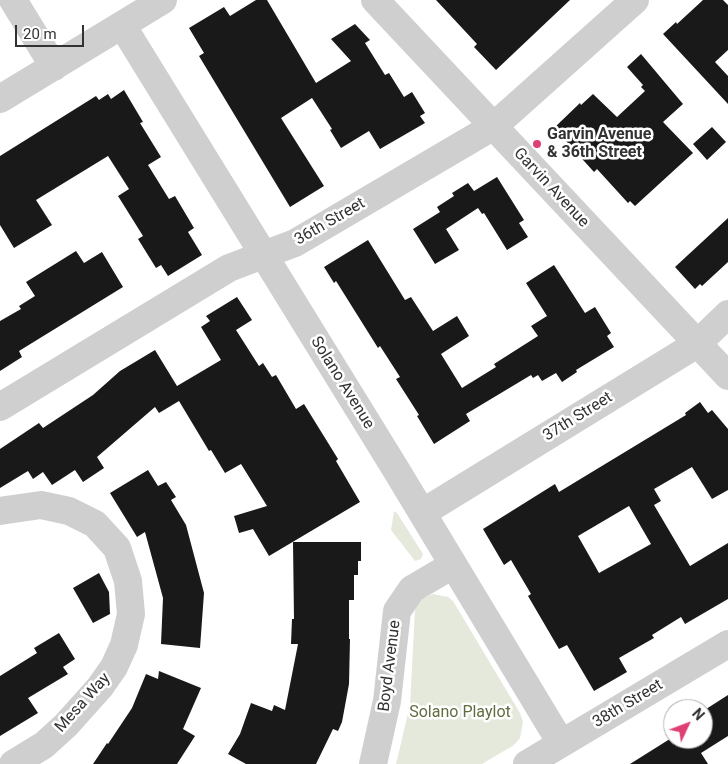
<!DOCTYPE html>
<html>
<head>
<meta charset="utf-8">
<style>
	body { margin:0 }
	#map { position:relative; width:728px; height:764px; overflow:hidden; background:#fff; font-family:Roboto,sans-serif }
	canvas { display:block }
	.north { position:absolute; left:663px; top:699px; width:50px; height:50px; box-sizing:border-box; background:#fff; border:1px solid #adadad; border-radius:50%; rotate:47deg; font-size:14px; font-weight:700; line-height:20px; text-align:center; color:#323232 }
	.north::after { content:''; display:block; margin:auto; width:18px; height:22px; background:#df3f72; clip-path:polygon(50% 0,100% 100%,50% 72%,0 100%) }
	.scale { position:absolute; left:15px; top:25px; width:69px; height:22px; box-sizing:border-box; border:2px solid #323232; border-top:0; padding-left:6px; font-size:15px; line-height:18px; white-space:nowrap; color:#323232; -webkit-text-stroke:4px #fff; paint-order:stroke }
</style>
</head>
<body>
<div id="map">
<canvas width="728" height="764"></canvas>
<div class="north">N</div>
<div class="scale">20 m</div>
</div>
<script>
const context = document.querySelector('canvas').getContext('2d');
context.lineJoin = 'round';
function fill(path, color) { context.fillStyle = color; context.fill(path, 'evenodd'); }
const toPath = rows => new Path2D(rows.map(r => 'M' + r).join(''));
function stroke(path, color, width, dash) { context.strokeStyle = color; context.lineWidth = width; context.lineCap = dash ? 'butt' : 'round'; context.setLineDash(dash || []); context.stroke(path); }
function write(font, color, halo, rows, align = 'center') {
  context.font = font + ' Roboto,sans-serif'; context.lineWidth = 5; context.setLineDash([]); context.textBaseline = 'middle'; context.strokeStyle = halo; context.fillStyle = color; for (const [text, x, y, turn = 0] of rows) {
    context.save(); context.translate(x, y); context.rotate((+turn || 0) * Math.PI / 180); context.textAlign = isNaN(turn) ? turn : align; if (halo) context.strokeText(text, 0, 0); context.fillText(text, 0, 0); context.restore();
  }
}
fill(toPath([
	[394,511,397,513,423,554,421,559,415,561,391,530],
	[433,594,448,597,453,601,520,713,523,722,520,738,514,745,482,764,396,764,410,705,415,610,418,604,423,598]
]), '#e5e9dc');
fill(toPath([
	[256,0,267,0,316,83,351,61,331,39,355,24,370,40,365,43,385,75,389,73,404,97,412,92,425,113,420,116,425,123,380,149,369,131,341,148,330,130,332,129,312,98,281,118,324,186,290,207,199,56,204,53,189,28,224,7,230,16],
	[436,0,570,0,496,70,474,47,477,44],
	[703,0,723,0,728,5,728,50,715,62,728,76,728,104,663,34,676,22,677,24],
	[641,54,683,104,663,122,693,153,635,206,630,201,628,203,597,169,594,172,554,128,580,103,581,105,593,94,617,117,645,91,641,87,643,85,627,67],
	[124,90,143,122,140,123,161,157,148,165,169,199,175,196,194,228,188,232,202,255,168,276,161,265,156,268,138,239,143,236,118,196,129,189,108,156,36,200,52,225,14,248,0,225,0,156,96,96,99,100,108,94,111,99],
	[712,127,726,142,707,160,693,144],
	[497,177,524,220,519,223,528,237,507,250,484,213,482,214,478,208,446,229,459,250,435,264,413,229,440,212,437,207,454,196,452,193,468,183,474,191],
	[728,218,728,262,702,286,700,284,695,289,675,267],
	[368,240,405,300,411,297,433,331,457,316,469,336,441,354,462,388,496,367,494,364,538,336,531,326,547,316,526,283,554,265,585,313,595,307,611,333,607,336,614,347,576,370,577,372,562,382,556,373,542,381,538,375,533,378,531,375,466,414,470,421,434,444,417,416,419,415,396,379,400,377,380,346,378,348,336,281,334,283,324,267],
	[76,251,84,263,102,252,123,287,19,351,22,357,0,371,0,321,21,309,19,306,35,296,26,282],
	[237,297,252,320,236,330,259,366,263,363,272,377,276,375,296,409,304,404,338,459,336,461,360,502,269,556,253,529,239,533,234,516,267,506,241,464,225,473,211,450,209,451,179,401,159,413,155,407,97,457,104,468,83,482,75,470,52,485,43,472,33,479,28,471,0,488,0,449,39,423,43,428,93,395,120,371,155,350,177,386,221,360,201,327,210,321,206,316],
	[700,402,708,413,712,410,728,429,728,490,712,499,692,467,654,489,661,501,654,505,690,566,728,543,728,599,685,624,681,617,652,635,654,638,619,658,627,672,594,691,567,645,559,649,528,596,531,594,511,560,504,565,483,529,555,484,559,492,686,415,685,413],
	[629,506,651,544,599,573,578,536],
	[148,470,158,486,166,482,176,497,171,500,186,525,204,593,200,648,161,644,163,598,145,532,137,537,110,493],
	[293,542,361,542,361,561,358,561,358,575,354,575,354,600,349,600,349,639,350,639,349,684,342,722,338,731,333,729,316,764,246,764,228,754,240,734,251,703,272,711,274,705,285,710,298,644,291,644,292,619,294,619],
	[99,573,109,592,110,614,93,623,73,588],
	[59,633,75,659,63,667,68,674,28,698,38,713,0,736,0,676,37,653,34,648],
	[159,671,201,688,183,729,195,736,177,764,93,764,107,743,108,744,132,708,146,674,158,679],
	[728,695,728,736,701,753,708,764,630,764,673,737,673,739,703,739,703,711]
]), '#191919');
stroke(toPath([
	[13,0,54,67],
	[375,0,728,376],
	[122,25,395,468,561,743],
	[0,99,163,0],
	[0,407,229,268,295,243,494,126,635,0],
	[0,511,41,505,69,511,95,524,117,548,128,581,131,614,124,645,114,667,100,687,66,725,44,745,13,764],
	[422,513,697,344,728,314],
	[373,764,387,701,397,611,412,589,453,565],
	[527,764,728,644]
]), '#cfcfcf', 28);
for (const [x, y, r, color] of [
	[537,144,5,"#df3f72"]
]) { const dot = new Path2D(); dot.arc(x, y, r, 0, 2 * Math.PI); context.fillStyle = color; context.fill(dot); stroke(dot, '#fff', 2); }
write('bold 16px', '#323232', '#fff', [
	["Garvin Avenue",547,135],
	["& 36th Street",547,153]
], 'left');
write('16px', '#323232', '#fff', [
	["Garvin Avenue",551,188,47],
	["36th Street",330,222,-30],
	["Solano Avenue",342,383,58],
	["37th Street",578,417,-32],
	["Boyd Avenue",390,666,-83],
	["Mesa Way",83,703,-48],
	["38th Street",628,704,-31]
]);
write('16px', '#606d40', '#fff', [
	["Solano Playlot",460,713]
]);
</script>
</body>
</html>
